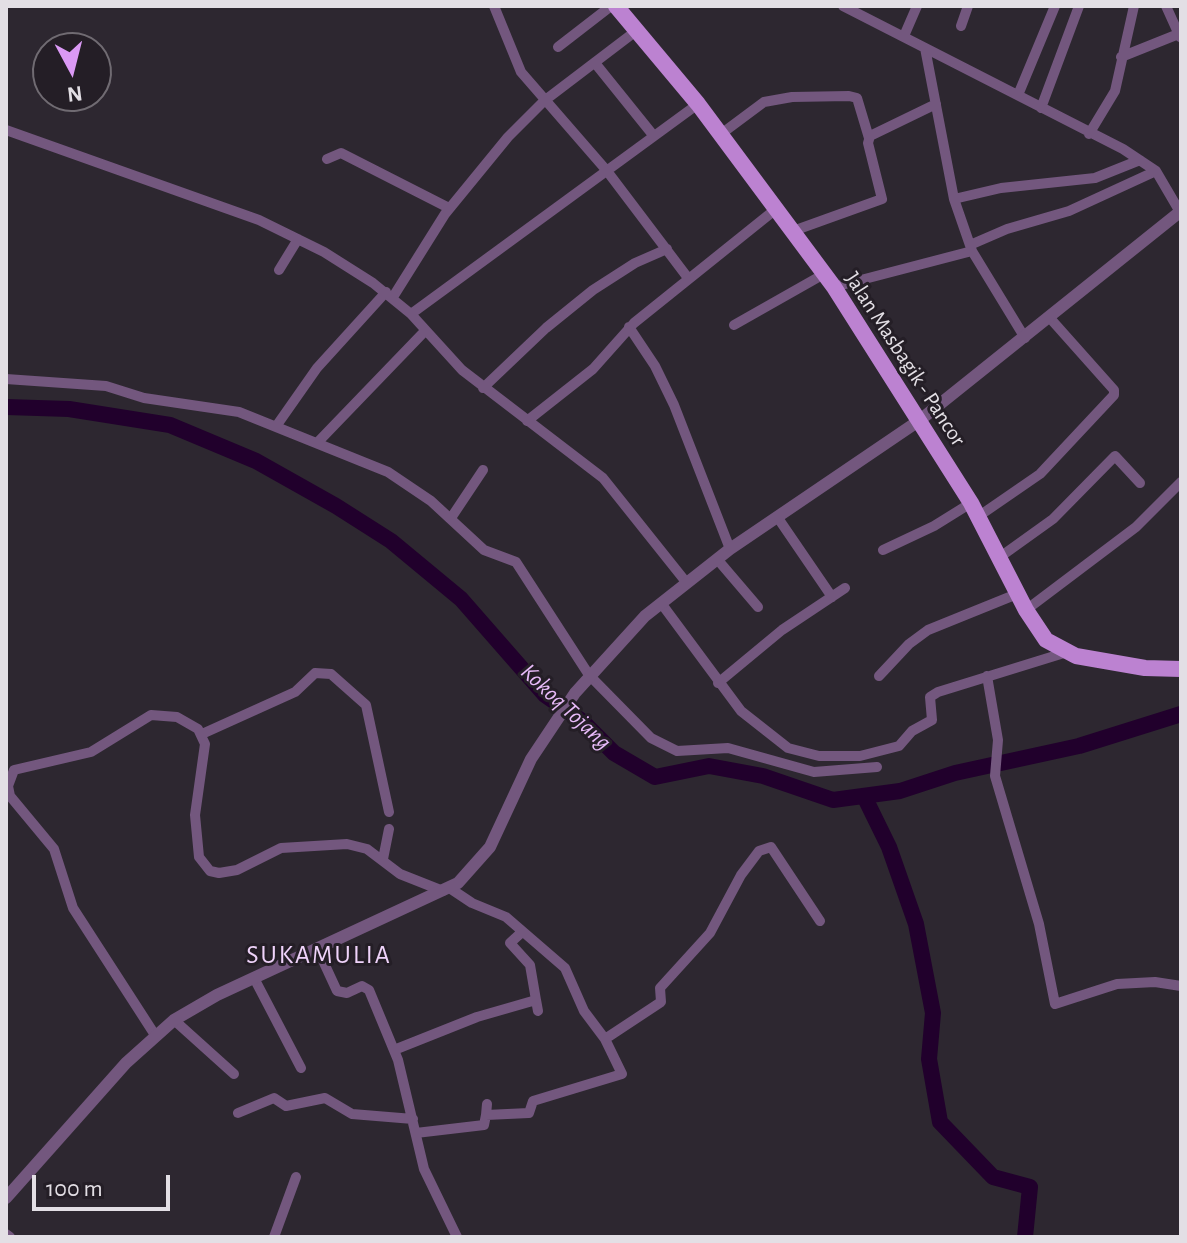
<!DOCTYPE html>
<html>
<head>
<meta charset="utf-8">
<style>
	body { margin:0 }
	#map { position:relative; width:1187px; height:1243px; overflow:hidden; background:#2d2730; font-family:"Alegreya Sans",sans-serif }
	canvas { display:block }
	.frame { position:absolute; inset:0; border:8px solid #e3dfe5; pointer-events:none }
	.north { position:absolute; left:32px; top:32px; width:80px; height:80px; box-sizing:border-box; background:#241e26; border:2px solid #706b72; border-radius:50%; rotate:173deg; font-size:22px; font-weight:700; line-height:32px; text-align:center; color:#e3dfe5 }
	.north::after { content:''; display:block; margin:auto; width:28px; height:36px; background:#db99f5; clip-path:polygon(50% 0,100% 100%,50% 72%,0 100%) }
	.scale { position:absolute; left:32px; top:1175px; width:138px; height:36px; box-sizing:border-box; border:4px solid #e3dfe5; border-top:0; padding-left:10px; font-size:24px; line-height:28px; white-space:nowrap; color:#e3dfe5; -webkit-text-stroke:6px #241e26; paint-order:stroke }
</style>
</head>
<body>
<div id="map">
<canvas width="1187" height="1243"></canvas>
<div class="frame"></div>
<div class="north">N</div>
<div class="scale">100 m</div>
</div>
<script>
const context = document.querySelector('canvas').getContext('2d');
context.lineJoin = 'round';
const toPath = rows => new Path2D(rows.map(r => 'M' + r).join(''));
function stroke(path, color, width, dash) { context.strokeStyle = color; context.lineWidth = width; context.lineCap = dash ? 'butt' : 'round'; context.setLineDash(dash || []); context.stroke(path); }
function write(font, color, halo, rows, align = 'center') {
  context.font = font + ' "Alegreya Sans",sans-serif'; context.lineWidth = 6; context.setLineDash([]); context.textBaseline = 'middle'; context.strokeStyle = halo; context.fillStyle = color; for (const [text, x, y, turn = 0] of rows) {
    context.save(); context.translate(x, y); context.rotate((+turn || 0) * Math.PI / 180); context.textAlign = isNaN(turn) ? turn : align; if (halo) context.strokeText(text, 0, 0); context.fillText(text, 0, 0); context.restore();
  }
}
stroke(toPath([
	[6,407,69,409,170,425,256,461,336,506,391,541,461,599,545,695,582,721,614,753,655,777,709,766,763,776,833,800,900,791,955,773,1079,746,1181,714],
	[864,796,889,847,916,924,933,1013,929,1059,940,1122,993,1177,1030,1187,1025,1237]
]), '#21002c', 16);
stroke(toPath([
	[494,6,521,72,607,171,688,278],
	[843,6,1123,149,1156,171,1180,212],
	[1166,6,1180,37],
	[961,26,968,6],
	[904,36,917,6],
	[558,47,611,6],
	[925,48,954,199,972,251,1025,338],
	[1121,57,1181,33],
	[595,63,653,135],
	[1018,95,1055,6],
	[1041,108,1079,6],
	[6,130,259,220,324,252,373,283,411,314,462,370,603,478,686,582],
	[721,134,764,102,792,97,849,96,857,98,869,138],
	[1089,134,1115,91,1134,6],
	[327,159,341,153,449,208],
	[954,199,1001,188,1095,178,1140,160],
	[793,231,882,199,868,143,870,136,936,104],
	[970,245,1007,229,1069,211,1156,171],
	[279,270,298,239],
	[834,287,972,251],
	[393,297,445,214,508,137,544,101,636,31],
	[411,314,698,104],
	[734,325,824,274],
	[629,327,655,366,674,405,730,549],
	[6,379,106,386,144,398,239,412,388,472,431,501,484,550,516,562,589,675,651,738,677,751,728,748,814,772,877,767],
	[483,388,546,328,593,290,635,263,667,249],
	[527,421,593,369,634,323,776,209],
	[277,425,317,368,386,292],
	[318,442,424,332],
	[979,516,1040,474,1114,395,1114,390,1049,317],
	[451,518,483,470],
	[778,518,832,597],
	[883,550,934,526,971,503],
	[1000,557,1053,519,1115,456,1140,483],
	[717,559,758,607],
	[661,603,741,711,788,748,819,756,860,756,899,746,912,731,932,720,930,697,938,692,1064,653],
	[1026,610,1136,527,1181,482],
	[879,676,909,644,928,630,1017,594],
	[987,676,998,740,995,776,1039,924,1055,1004,1117,984,1155,982,1181,986],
	[718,683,782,630,845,588],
	[202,734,295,692,315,673,331,674,366,705,389,812],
	[383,859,389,829],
	[451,889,472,903,506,917,565,968,584,1011,605,1039],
	[522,932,510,943,530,965,536,1000],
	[318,950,337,991,347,993,362,986,369,990,398,1060,424,1169,457,1237],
	[254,978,301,1068],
	[174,1020,234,1074],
	[155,1035,73,908,54,849,10,796,8,786,14,770,91,752,151,715,177,717,198,729,205,744,195,815,199,857,210,871,219,873,237,870,281,848,347,844,367,849,400,874,443,891],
	[394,1050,477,1017,536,1000,538,1011],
	[487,1104,486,1115,529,1113,533,1101,622,1074,605,1039,661,1002,660,988,710,933,741,875,759,851,771,847,820,921],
	[238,1113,274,1098,286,1106,325,1098,352,1114,413,1119],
	[416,1133,484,1125,486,1115],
	[6,1234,10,1237],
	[274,1237,296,1177]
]), '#73577e', 10);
stroke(toPath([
	[6,1198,126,1063,174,1020,217,995,458,883,490,847,531,759,575,693,645,616,730,549,920,420,1181,211]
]), '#73577e', 12);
stroke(toPath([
	[616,6,698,104,834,287,971,503,1026,610,1046,640,1076,656,1145,668,1181,669]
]), '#bc82d1', 16);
write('22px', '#e3dfe5', '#241e26', [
	["Jalan Masbagik - Pancor",905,359,57]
]);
write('italic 24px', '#e7baf8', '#241e26', [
	["Kokoq Tojang",566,707,43]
]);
context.letterSpacing = '2px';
write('26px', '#efd3fa', '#241e26', [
	["SUKAMULIA",319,955]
]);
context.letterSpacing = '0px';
</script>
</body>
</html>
